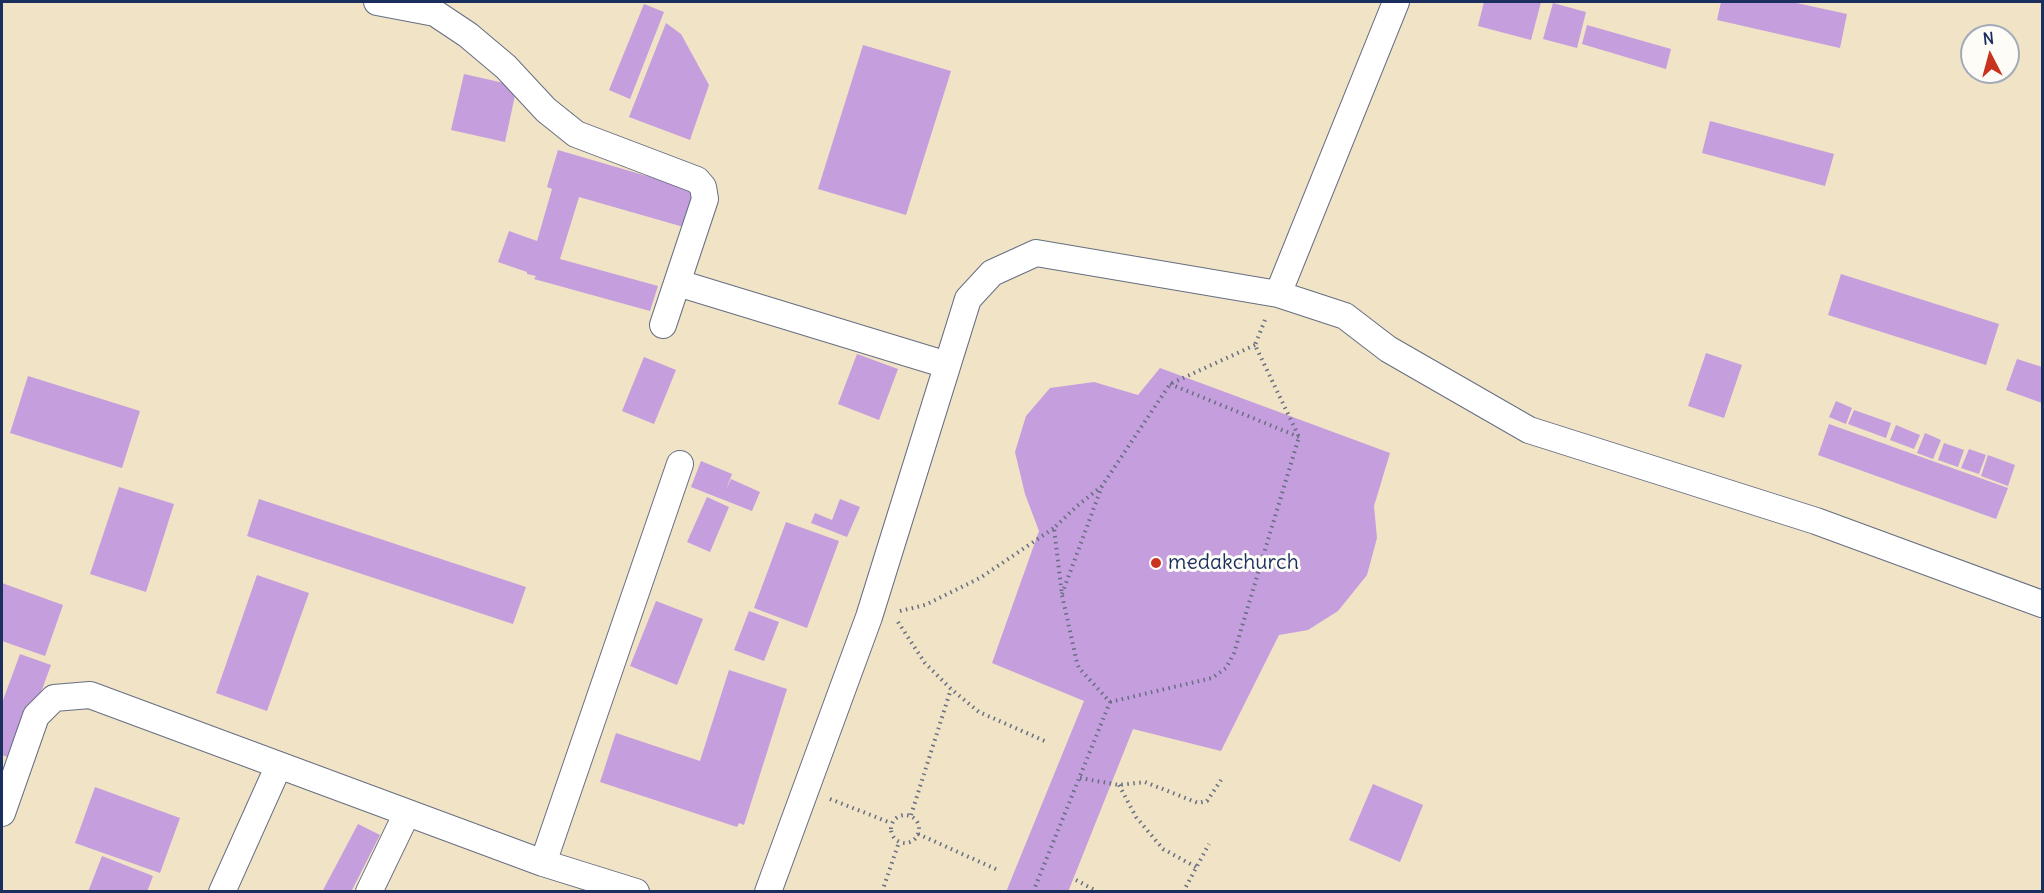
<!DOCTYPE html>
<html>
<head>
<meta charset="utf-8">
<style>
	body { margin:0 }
	#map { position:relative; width:2044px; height:893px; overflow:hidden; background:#f0e3c6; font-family:Delius,sans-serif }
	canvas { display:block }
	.frame { position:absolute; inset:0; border:3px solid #1b2f5e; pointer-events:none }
	.north { position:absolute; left:1960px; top:24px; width:60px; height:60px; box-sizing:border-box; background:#fdfcf7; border:2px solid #a3aaba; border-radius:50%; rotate:354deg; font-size:16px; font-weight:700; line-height:24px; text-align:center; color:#1b2f5e }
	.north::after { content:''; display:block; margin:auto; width:21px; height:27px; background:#c8321e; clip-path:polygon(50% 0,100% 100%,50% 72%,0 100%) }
</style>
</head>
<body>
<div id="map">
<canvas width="2044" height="893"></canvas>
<div class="frame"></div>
<div class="north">N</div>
</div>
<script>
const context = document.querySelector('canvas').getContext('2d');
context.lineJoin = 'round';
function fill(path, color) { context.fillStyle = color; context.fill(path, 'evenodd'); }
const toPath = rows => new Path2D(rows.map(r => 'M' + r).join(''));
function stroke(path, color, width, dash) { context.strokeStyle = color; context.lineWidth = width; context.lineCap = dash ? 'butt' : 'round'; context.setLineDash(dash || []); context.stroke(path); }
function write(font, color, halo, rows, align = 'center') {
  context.font = font + ' Delius,sans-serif'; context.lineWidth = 6; context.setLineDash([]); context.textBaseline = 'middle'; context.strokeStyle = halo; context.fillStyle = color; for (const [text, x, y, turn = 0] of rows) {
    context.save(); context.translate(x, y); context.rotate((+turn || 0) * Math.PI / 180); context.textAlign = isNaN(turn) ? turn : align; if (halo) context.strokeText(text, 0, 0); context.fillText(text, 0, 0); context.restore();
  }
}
fill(toPath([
	[1484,2,1541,2,1531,40,1478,26],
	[1721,2,1792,2,1847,14,1840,48,1717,20],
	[1553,3,1586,12,1577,48,1543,39],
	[644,4,664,12,630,99,609,90],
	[666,23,681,34,709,85,690,140,629,117],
	[1587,25,1671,49,1666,69,1582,44],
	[863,45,951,71,906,215,818,189],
	[464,74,517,86,505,142,451,130],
	[1710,121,1834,154,1825,186,1702,153],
	[558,150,698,191,687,228,579,197,560,259,658,286,650,311,534,279,536,276,527,274,527,272,498,262,509,231,537,241,552,189,547,187],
	[1841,274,1999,324,1986,365,1828,315],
	[1706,353,1742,365,1724,418,1688,406],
	[857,354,898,369,879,420,838,404],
	[644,357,676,370,654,424,622,411],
	[2017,359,2042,367,2042,403,2006,390],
	[1160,368,1390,453,1374,506,1377,538,1367,575,1338,611,1308,630,1279,635,1221,751,1133,729,1068,892,1006,892,1084,701,992,663,1039,531,1025,494,1015,452,1026,416,1050,388,1094,382,1138,395],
	[28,376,140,411,122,468,10,433],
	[1836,401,1852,408,1846,424,1829,417],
	[1854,410,1891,423,1886,438,1848,424],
	[1829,424,2008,488,1996,519,1818,455],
	[1896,425,1920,435,1914,449,1890,440],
	[1925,433,1941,440,1933,459,1917,453],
	[1944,443,1964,450,1958,467,1938,460],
	[1969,449,1986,455,1979,474,1961,468],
	[1988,455,2015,465,2008,486,1981,476],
	[701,461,732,474,726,490,731,479,760,492,752,511,691,487],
	[119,487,174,504,146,592,90,574],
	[707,497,729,507,710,552,687,542],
	[259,499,526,587,513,624,247,536],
	[840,499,860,507,847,537,811,523,815,513,832,520],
	[786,522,839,541,807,628,754,608],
	[257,575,309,593,267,711,216,693],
	[2,583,63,605,45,656,2,641],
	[656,601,703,619,677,685,630,666],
	[749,611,779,622,764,661,734,650],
	[20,654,51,665,16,760,2,755,2,703],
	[729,670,787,689,744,825,739,823,737,827,600,782,616,733,700,761],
	[1373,784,1423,805,1400,862,1349,840],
	[95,787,180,818,160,873,75,843],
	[358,824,380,835,351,892,322,892],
	[102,856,153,876,147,892,88,892]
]), '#c59ede');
const minor = toPath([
	[377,2,435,13,468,35,506,67,546,110,576,134,697,180,703,187,705,199,663,325],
	[678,283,947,365],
	[1278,294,1396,2],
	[2,813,36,716,54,698,90,695,543,863,636,892],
	[543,863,680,464],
	[222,892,279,765],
	[369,892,407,813],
	[768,892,869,617,968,299,992,273,1036,253,1278,294,1345,316,1388,349,1529,430,1816,521,2042,604]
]);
stroke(minor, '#666e82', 28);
stroke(toPath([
	[1170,384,1299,437],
	[1062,594,1102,486],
	[900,611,925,605,980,578,1054,528],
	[898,622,925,663,951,689,979,712,1047,742],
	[1110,702,1212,678,1226,668,1234,653,1299,437,1255,345,1265,320],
	[1080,778,1119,785,1145,782,1198,803,1207,801,1221,780],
	[1119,785,1136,817,1163,849,1196,867],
	[830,799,891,823],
	'891 829a14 14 0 1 1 28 0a14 14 0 1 1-28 0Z',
	[911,815,951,689],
	[918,834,1000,871],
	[1076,880,1098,892],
	[882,892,899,842],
	[1033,892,1110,702,1079,668,1077,663,1062,595,1054,528,1077,506,1102,486,1170,384,1255,345],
	[1183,892,1209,844]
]), '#666e82', 4, [1.5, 4.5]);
stroke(minor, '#fff', 26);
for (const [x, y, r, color] of [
	[1156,563,6,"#c8321e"]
]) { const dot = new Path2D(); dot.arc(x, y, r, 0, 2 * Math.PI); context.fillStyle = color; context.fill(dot); stroke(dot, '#fdfcf7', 2); }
write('21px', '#1b2f5e', '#fdfcf7', [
	["medakchurch",1168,563]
], 'left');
</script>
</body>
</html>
